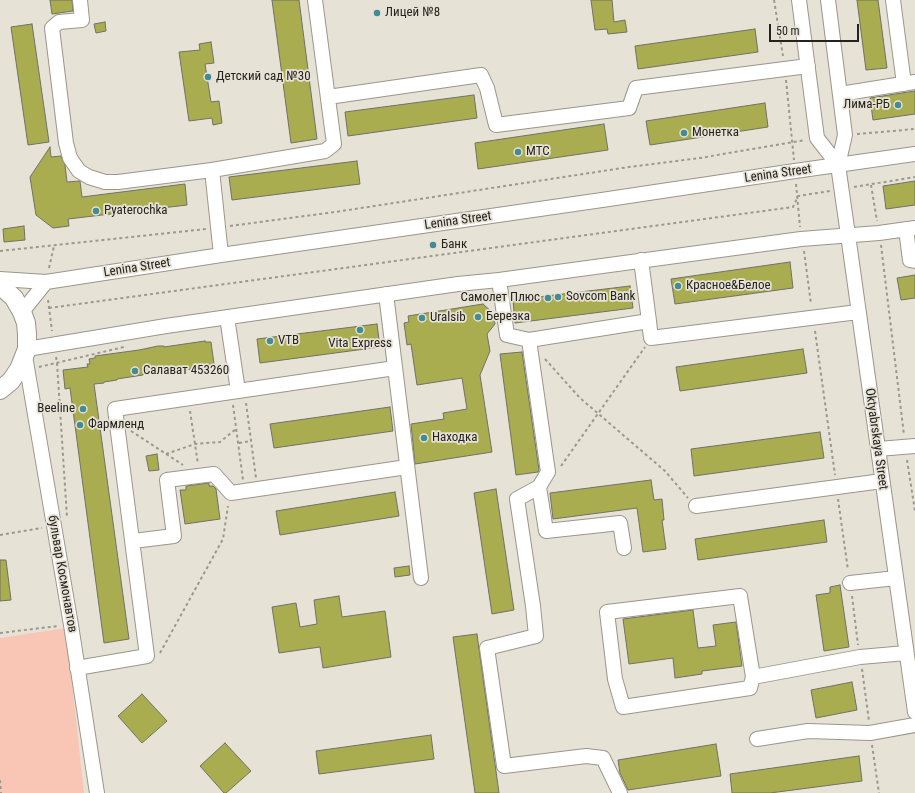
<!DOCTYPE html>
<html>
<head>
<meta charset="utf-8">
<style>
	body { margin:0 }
	#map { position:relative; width:915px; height:793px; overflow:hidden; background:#e7e2d6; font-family:"Roboto Condensed",sans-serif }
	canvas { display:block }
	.scale { position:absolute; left:769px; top:24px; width:90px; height:18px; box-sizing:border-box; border:2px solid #25231f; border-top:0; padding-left:5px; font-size:12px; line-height:14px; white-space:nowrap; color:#25231f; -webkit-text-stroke:3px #e7e2d6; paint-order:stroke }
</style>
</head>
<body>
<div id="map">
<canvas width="915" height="793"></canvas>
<div class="scale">50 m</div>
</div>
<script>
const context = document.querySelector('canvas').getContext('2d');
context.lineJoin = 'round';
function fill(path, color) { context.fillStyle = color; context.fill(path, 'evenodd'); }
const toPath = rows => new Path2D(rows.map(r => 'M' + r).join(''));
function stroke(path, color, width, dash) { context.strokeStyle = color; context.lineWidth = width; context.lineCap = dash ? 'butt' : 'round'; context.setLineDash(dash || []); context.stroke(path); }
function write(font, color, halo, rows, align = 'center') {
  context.font = font + ' "Roboto Condensed",sans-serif'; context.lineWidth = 3.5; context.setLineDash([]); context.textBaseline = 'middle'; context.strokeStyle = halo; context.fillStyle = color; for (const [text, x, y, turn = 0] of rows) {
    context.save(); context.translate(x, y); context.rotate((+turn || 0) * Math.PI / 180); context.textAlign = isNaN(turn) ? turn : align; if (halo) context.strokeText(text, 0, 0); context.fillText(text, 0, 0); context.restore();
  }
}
fill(toPath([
	[66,628,84,793,0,793,0,638]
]), '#f9c5b5');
const building = toPath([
	[50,0,72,0,73,11,52,14,50,0],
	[272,0,299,0,317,139,291,143,272,0],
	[591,0,612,0,614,22,625,20,627,32,608,34,607,29,595,30,591,0],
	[857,0,878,0,887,68,866,70,857,0],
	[105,22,106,31,96,33,94,24,105,22],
	[32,24,49,142,28,145,11,27,32,24],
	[755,29,758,52,638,69,635,46,755,29],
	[211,42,214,63,205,64,211,102,219,101,222,123,213,125,212,118,189,121,179,52,200,50,199,44,211,42],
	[915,91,915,114,873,120,870,98,915,91],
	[474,95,477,118,348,136,345,112,474,95],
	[765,103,768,127,650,145,646,121,765,103],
	[604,124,608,150,478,169,475,143,604,124],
	[50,147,51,157,61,156,65,165,67,182,79,181,80,181,82,197,185,184,187,205,68,219,69,226,53,228,36,215,30,177,50,147],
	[357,161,360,184,232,200,229,177,357,161],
	[915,181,915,205,886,209,883,186,915,181],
	[24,226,25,240,4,242,3,229,24,226],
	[790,262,793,288,675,304,671,279,790,262],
	[915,275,915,298,901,300,897,278,915,275],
	[630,286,633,308,515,323,513,300,630,286],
	[483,304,493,313,495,324,487,334,490,351,480,375,492,452,415,464,411,424,444,419,443,413,467,409,462,378,417,385,411,344,407,345,404,323,409,322,408,316,483,304],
	[377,324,380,347,260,363,257,339,377,324],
	[205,341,205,342,211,342,214,364,206,365,206,367,163,373,163,371,143,374,143,375,117,379,117,380,104,382,104,383,94,384,129,639,104,643,70,388,65,389,63,370,88,367,87,364,90,364,89,359,95,358,95,356,139,350,158,346,164,346,164,347,205,341],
	[803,349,807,373,680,391,676,367,803,349],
	[522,352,539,470,538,472,516,475,500,354,522,352],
	[390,407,393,431,274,448,270,424,390,407],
	[820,432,824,458,694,476,691,449,820,432],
	[157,454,159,470,149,471,146,456,157,454],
	[651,480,654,500,662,499,664,520,662,520,666,549,643,552,637,508,553,519,550,493,651,480],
	[209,483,209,486,213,486,216,489,220,519,185,524,180,490,186,490,186,486,209,483],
	[496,489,514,610,492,614,474,493,496,489],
	[395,492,399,516,280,535,276,511,395,492],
	[824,520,827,542,698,560,695,539,824,520],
	[0,560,6,560,11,600,0,601,0,560],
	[409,566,410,575,395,577,394,568,409,566],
	[840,585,849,647,824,651,816,595,830,593,830,587,840,585],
	[339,596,342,617,385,611,391,657,323,668,320,647,279,653,272,607,296,603,300,627,317,624,314,600,339,596],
	[693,610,698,648,716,646,713,625,736,622,742,666,702,671,702,674,675,678,673,658,629,664,623,619,693,610],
	[477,634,479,649,499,793,475,793,453,637,477,634],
	[852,682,857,710,816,718,811,690,852,682],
	[142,694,167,721,142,743,118,716,142,694],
	[431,735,434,759,319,774,316,751,431,735],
	[225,743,251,771,226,793,224,793,200,766,225,743],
	[716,744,721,776,628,790,620,773,618,760,716,744],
	[859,756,862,781,770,793,732,793,730,774,859,756]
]);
fill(building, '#a9ad4f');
stroke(building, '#707166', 1);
const minor = toPath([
	[80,0,82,20,59,22,52,28,66,143,70,158,79,171,89,177,105,182,118,182,212,170,221,255],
	[799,0,817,138,838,165],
	[828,0,845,135,838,165,848,235,915,712],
	[893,0,904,84],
	[840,94,915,82],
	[328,97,481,75,487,88,496,125,629,108,636,88,808,66],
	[212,170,325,151,334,144,315,0],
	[906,229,910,260,915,261],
	[641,260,649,321],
	[0,279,46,282,221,255,602,200,795,171,915,154],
	[499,280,507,335,529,340,548,472,539,487,517,499,533,606,536,636,487,648,504,766,586,756,603,758,620,793],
	[386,294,421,578],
	[22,312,46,282],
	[227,317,238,391],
	[529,340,649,321,651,338,858,312],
	[27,349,166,326,458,284,499,280,801,239,879,233,915,228],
	[25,356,71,625,97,793],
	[878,449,915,446],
	[539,487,546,531,620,523,624,548],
	[696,506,882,481],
	[133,541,174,536,167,480,214,474,231,493,407,467],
	[850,583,896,578],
	[740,596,753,677,750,688,623,707,615,679,607,612,740,596],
	[77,668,147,656,115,409,395,368],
	[753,677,860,657,906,653],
	[757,739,808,731,870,733,915,725]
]);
const major = toPath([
	[0,285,14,298,22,312,26,323,27,334,27,349,19,369,11,381,0,390]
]);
stroke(minor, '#9b968b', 16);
stroke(major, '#9b968b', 20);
stroke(toPath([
	[774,0,783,56],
	[786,80,794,160],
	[857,134,915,129],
	[796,184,800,227],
	[871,185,877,221],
	[854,187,915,177],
	[230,226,335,212,629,167,700,158,805,140],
	[881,245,904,435],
	[0,251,206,229],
	[804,251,811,304],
	[49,268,54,246],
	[48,300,52,331],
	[49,308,793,207,798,196,830,191],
	[815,331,835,475],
	[56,357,57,363,67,517],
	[545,359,580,398,665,471,688,498],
	[39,367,124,347],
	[246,403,256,478],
	[233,405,243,480],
	[190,411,198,464],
	[131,431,183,465],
	[239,443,251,441],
	[166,454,195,444,220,442,236,429],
	[907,460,915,511],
	[561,466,645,347],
	[838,499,848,570],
	[0,535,42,528],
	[852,596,858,645],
	[0,633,58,626],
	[160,653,223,539,228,506],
	[862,669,869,721],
	[872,745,879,793],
	[0,780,1,793]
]), '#9c988f', 2, [3, 3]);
stroke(minor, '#fff', 14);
stroke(major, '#fff', 18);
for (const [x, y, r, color] of [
	[377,13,4,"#458b96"],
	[208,77,4,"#458b96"],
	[898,105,4,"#458b96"],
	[684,133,4,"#458b96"],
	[518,152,4,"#458b96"],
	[96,211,4,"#458b96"],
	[433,245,4,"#458b96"],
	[678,286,4,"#458b96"],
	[558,297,4,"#458b96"],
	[548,298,4,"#458b96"],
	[478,317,4,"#458b96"],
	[422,318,4,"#458b96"],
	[360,330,4,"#458b96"],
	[270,341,4,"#458b96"],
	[135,371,4,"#458b96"],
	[83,409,4,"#458b96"],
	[80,425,4,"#458b96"],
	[424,438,4,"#458b96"]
]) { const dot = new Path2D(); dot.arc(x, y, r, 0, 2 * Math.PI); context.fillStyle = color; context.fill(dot); stroke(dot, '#e7e2d6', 1.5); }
write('13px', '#25231f', '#e7e2d6', [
	["Лицей №8",385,13],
	["Детский сад №30",216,77],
	["Лима-РБ",890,105,"right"],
	["Монетка",692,133],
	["МТС",526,152],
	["Pyaterochka",104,211],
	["Банк",441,245],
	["Красное&Белое",686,286],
	["Sovcom Bank",566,297],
	["Самолет Плюс",540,298,"right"],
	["Березка",486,317],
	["Uralsib",430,318],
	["VTB",278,341],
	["Vita Express",360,344,"center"],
	["Салават 453260",143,371],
	["Beeline",75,409,"right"],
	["Фармленд",88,425],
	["Находка",432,438]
], 'left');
write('13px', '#25231f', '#e7e2d6', [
	["Lenina Street",778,174,-8],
	["Lenina Street",458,221,-8],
	["Lenina Street",137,268,-9],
	["Oktyabrskaya Street",876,439,82],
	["бульвар Космонавтов",62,574,80]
]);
</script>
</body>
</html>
